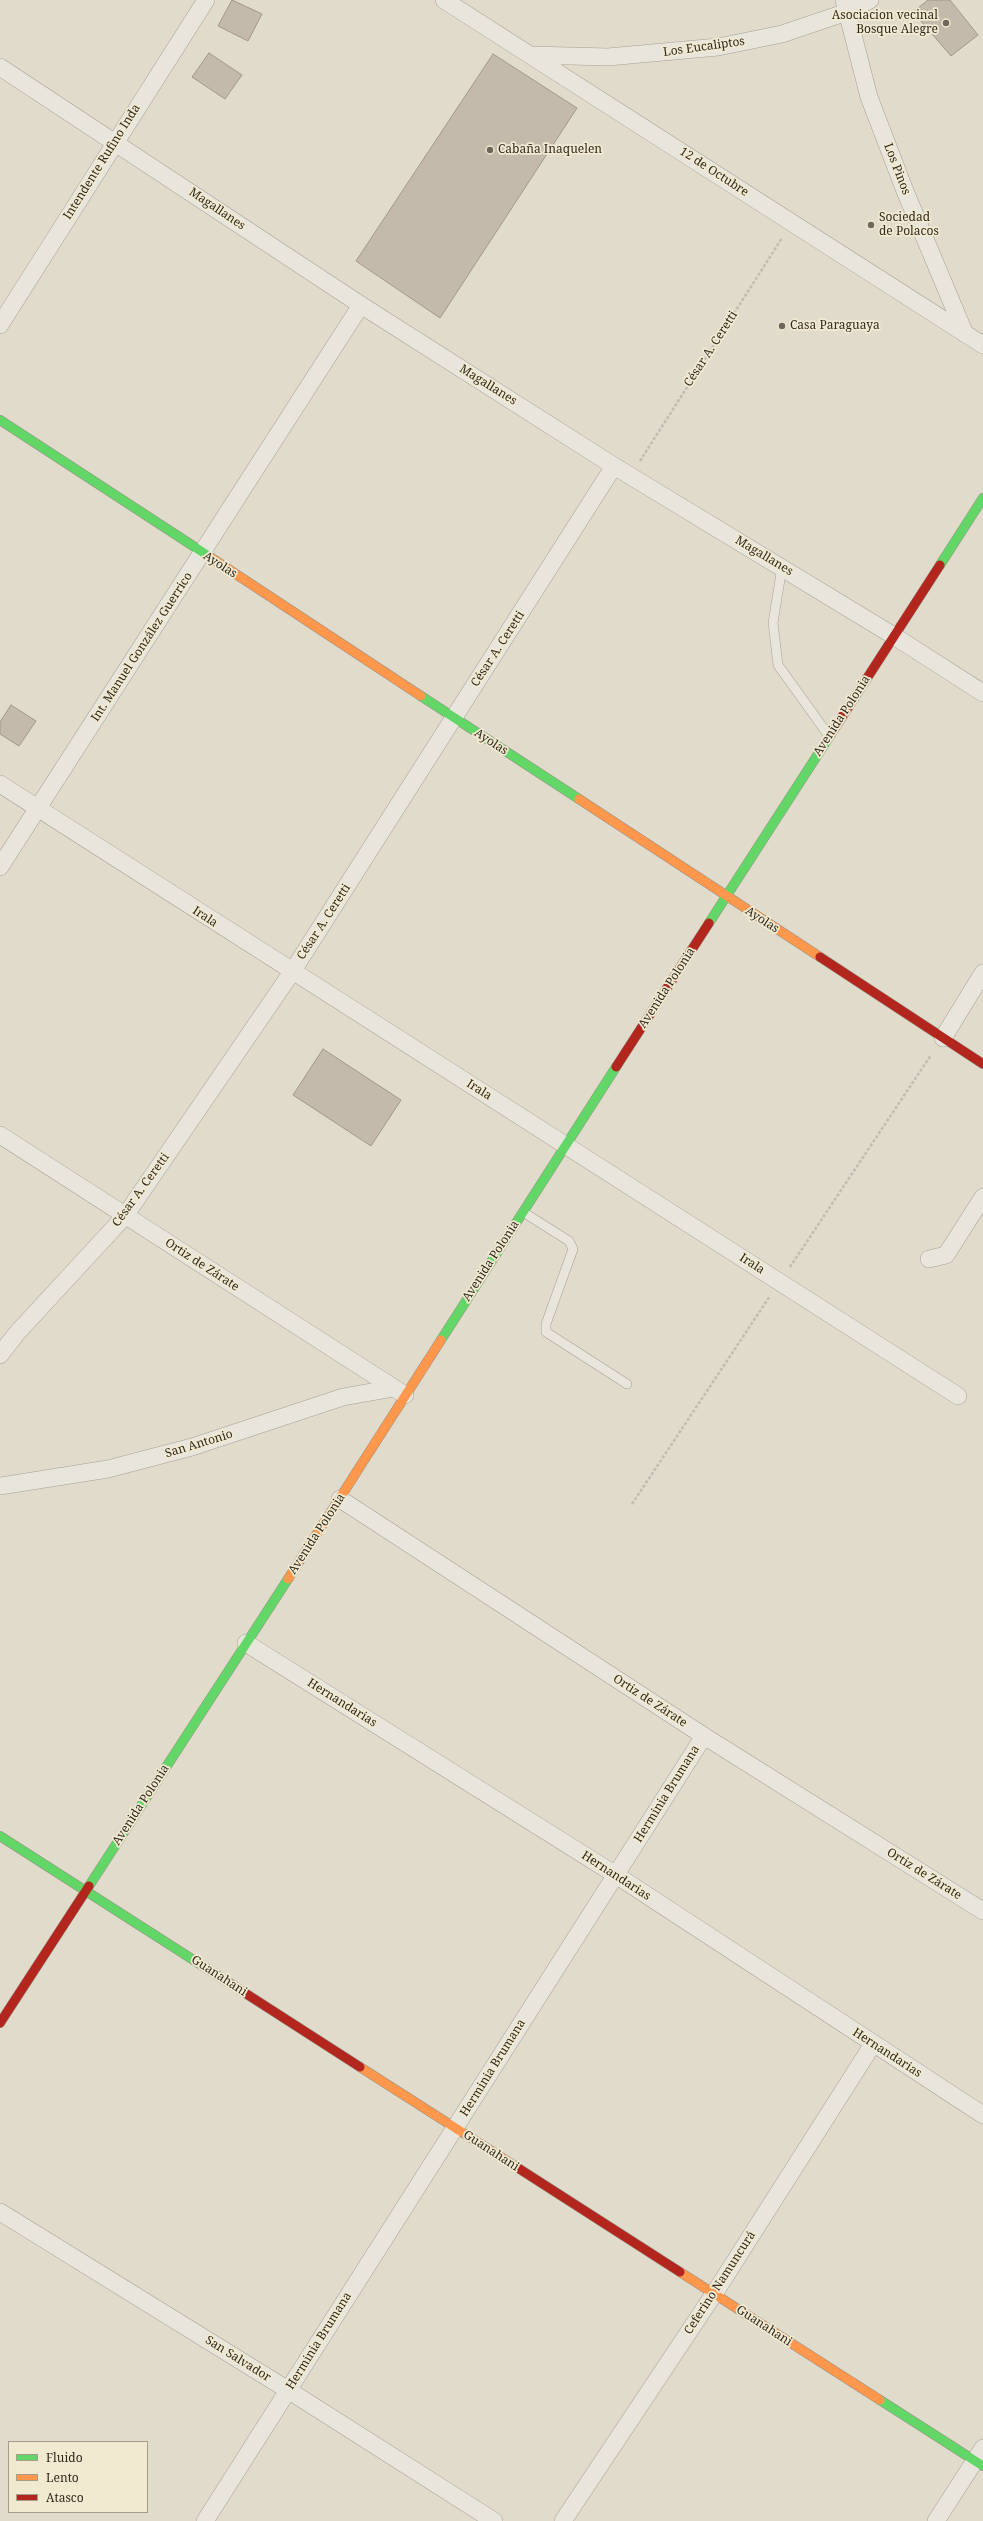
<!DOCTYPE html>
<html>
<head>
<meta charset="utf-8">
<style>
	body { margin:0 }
	#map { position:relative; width:983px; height:2521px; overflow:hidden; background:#e0dbcb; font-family:"Noto Serif",serif }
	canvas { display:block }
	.legend { position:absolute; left:8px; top:2441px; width:140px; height:72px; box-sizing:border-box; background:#f1ead1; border:1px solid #a59d89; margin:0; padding:5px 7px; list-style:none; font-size:12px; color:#32291e }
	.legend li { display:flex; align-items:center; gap:8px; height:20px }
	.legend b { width:20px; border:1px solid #a59d89 }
</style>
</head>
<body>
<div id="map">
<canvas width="983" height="2521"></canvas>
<ul class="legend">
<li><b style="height:5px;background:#63d668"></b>Fluido</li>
<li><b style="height:5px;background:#ff974d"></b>Lento</li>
<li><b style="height:5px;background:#b3261e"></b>Atasco</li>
</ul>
</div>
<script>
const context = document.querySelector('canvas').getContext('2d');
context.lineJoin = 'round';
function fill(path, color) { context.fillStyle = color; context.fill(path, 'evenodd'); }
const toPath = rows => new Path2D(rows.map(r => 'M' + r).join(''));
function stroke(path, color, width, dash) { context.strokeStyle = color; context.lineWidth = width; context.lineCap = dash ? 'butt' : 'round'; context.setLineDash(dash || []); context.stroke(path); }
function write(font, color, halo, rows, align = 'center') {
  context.font = font + ' "Noto Serif",serif'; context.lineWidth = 3.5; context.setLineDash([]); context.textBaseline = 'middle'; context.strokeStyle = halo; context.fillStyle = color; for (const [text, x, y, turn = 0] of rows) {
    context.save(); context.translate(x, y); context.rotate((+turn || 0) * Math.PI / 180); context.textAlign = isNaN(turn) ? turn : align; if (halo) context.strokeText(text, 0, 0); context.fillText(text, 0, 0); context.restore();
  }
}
const building = toPath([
	[232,0,262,14,248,41,218,26,232,0],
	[928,0,950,0,978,35,951,56,913,12,928,0],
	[209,53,242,75,225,99,192,77,209,53],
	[493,54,577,108,440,318,356,261,493,54],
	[11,705,36,721,19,746,0,734,0,722,11,705],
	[323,1049,401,1100,371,1146,293,1095,323,1049]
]);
fill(building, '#c4baac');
stroke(building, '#a0978b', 1);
const lane = toPath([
	[782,567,773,623,778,665,829,736],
	[523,1212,569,1241,573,1249,546,1324,546,1332,627,1384]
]);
const street = toPath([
	[444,0,983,345],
	[844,0,869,97,905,191,965,334],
	[531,55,608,57,718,47,782,34,847,12,870,0],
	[0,67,361,305,614,466,894,636,983,693],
	[0,325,206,0],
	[0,784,958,1396],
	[0,867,361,305],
	[943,1038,983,973],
	[0,1135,405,1395],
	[929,1259,946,1255,983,1197],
	[0,1355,17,1333,125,1216,292,972,614,466],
	[0,1486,108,1469,192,1447,343,1397,394,1388],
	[340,1499,704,1736,983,1911],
	[246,1643,616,1875,983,2115],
	[0,2212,288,2390,494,2521],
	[205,2521,704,1736],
	[563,2521,714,2294,873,2044],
	[936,2521,983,2448]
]);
const fast = toPath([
	[0,420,210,557],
	[940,565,983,498],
	[421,696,579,799],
	[709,923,831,734],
	[441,1340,616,1067],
	[0,1836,231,1984],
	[89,1886,288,1579],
	[880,2400,983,2466]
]);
const slow = toPath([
	[210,557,421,696],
	[579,799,820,957],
	[288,1579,441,1340],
	[360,2067,518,2168],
	[680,2272,880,2400]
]);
const jam = toPath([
	[831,734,940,565],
	[820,957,983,1064],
	[616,1067,709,923],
	[231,1984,360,2067],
	[0,2023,89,1886],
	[518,2168,680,2272]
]);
stroke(lane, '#a5a094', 10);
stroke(street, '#a5a094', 18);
stroke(fast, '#958f84', 10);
stroke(slow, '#958f84', 10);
stroke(jam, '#958f84', 10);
stroke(toPath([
	[640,461,782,238],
	[790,1267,931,1055],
	[632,1504,770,1296]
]), '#c1bcb3', 2.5, [3, 2]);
stroke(lane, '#e8e5dc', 9);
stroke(street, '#e8e5dc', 17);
stroke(fast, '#63d668', 9);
stroke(slow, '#ff974d', 9);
stroke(jam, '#b3261e', 9);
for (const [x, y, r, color] of [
	[946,23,4,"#6f675b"],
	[490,150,4,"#6f675b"],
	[871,225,4,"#6f675b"],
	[782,326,4,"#6f675b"]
]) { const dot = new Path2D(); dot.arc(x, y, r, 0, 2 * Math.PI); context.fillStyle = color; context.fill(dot); stroke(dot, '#f1ead1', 1.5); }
write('12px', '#32291e', '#f1ead1', [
	["Asociacion vecinal",938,16,"right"],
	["Bosque Alegre",938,30,"right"],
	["Cabaña Inaquelen",498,150],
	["Sociedad",879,218],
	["de Polacos",879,232],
	["Casa Paraguaya",790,326]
], 'left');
write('12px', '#32291e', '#f1ead1', [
	["Los Eucaliptos",704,47,-8],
	["Intendente Rufino Inda",102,162,-58],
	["Los Pinos",897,169,69],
	["12 de Octubre",714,172,33],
	["Magallanes",217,209,34],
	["César A. Ceretti",711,349,-57],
	["Magallanes",488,385,32],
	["Magallanes",764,556,31],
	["Ayolas",220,565,33],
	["Int. Manuel González Guerrico",142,647,-57],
	["César A. Ceretti",498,649,-57],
	["Avenida Polonia",842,716,-57],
	["Ayolas",491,742,33],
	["Irala",205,917,33],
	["Ayolas",762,920,33],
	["César A. Ceretti",324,922,-57],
	["Avenida Polonia",667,988,-57],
	["Irala",479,1090,32],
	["César A. Ceretti",141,1190,-54],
	["Avenida Polonia",491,1261,-57],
	["Irala",752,1264,33],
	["Ortiz de Zárate",202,1265,33],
	["San Antonio",199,1444,-17],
	["Avenida Polonia",317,1534,-57],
	["Ortiz de Zárate",650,1701,33],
	["Hernandarias",342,1703,32],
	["Herminia Brumana",667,1794,-58],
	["Avenida Polonia",141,1805,-57],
	["Ortiz de Zárate",924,1874,32],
	["Hernandarias",616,1876,33],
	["Guanahani",219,1976,33],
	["Hernandarias",887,2053,33],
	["Herminia Brumana",493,2068,-58],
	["Guanahani",491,2151,33],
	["Ceferino Namuncurá",720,2283,-57],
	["Guanahani",764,2326,33],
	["Herminia Brumana",319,2341,-58],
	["San Salvador",238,2359,32]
]);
</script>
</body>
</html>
